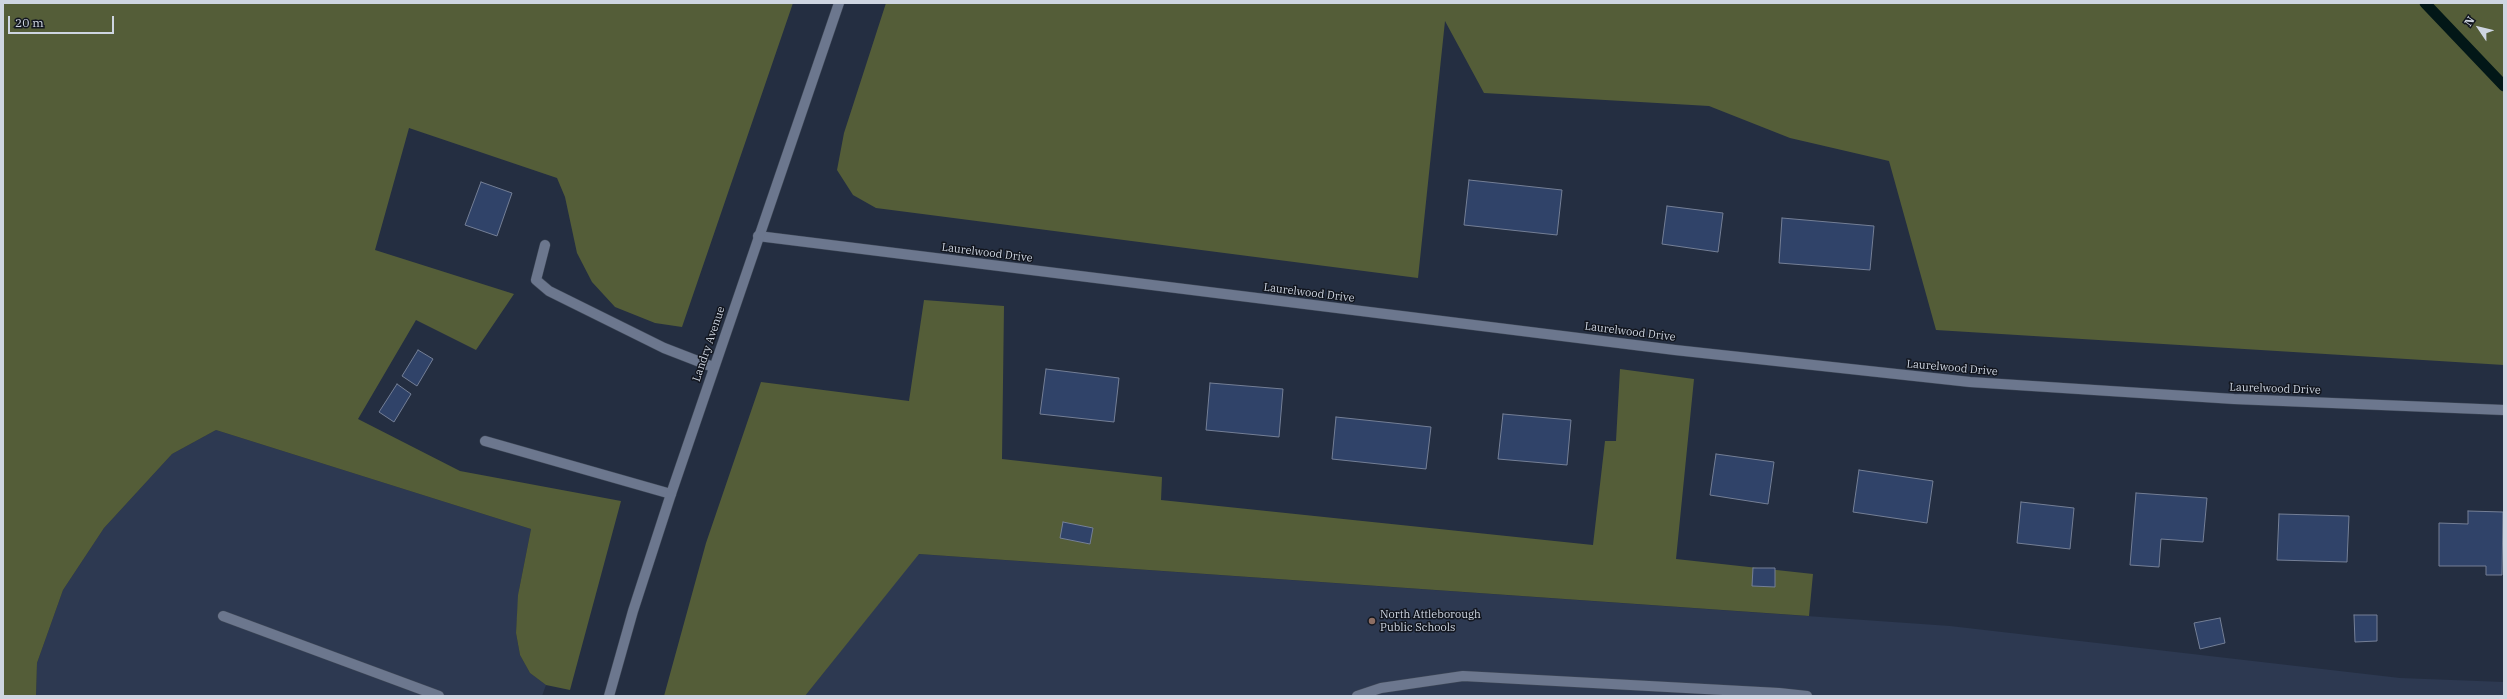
<!DOCTYPE html>
<html>
<head>
<meta charset="utf-8">
<style>
	body { margin:0 }
	#map { position:relative; width:2507px; height:699px; overflow:hidden; background:#242e41; font-family:"IBM Plex Serif",serif }
	canvas { display:block }
	.frame { position:absolute; inset:0; border:4px solid #ced5e1; pointer-events:none }
	.north { position:absolute; left:2459px; top:8px; width:40px; height:40px; -webkit-text-stroke:3px #12161f; paint-order:stroke; rotate:305deg; font-size:11px; font-weight:700; line-height:16px; text-align:center; color:#ced5e1 }
	.north::after { content:''; display:block; margin:auto; width:14px; height:18px; background:#ced5e1; clip-path:polygon(50% 0,100% 100%,50% 72%,0 100%) }
	.scale { position:absolute; left:8px; top:16px; width:106px; height:18px; box-sizing:border-box; border:2px solid #ced5e1; border-top:0; padding-left:5px; font-size:12px; line-height:14px; white-space:nowrap; color:#ced5e1; -webkit-text-stroke:3px #12161f; paint-order:stroke }
</style>
</head>
<body>
<div id="map">
<canvas width="2507" height="699"></canvas>
<div class="frame"></div>
<div class="north">N</div>
<div class="scale">20 m</div>
</div>
<script>
const context = document.querySelector('canvas').getContext('2d');
context.lineJoin = 'round';
function fill(path, color) { context.fillStyle = color; context.fill(path, 'evenodd'); }
const toPath = rows => new Path2D(rows.map(r => 'M' + r).join(''));
function stroke(path, color, width, dash) { context.strokeStyle = color; context.lineWidth = width; context.lineCap = dash ? 'butt' : 'round'; context.setLineDash(dash || []); context.stroke(path); }
function write(font, color, halo, rows, align = 'center') {
  context.font = font + ' "IBM Plex Serif",serif'; context.lineWidth = 3; context.setLineDash([]); context.textBaseline = 'middle'; context.strokeStyle = halo; context.fillStyle = color; for (const [text, x, y, turn = 0] of rows) {
    context.save(); context.translate(x, y); context.rotate((+turn || 0) * Math.PI / 180); context.textAlign = isNaN(turn) ? turn : align; if (halo) context.strokeText(text, 0, 0); context.fillText(text, 0, 0); context.restore();
  }
}
fill(toPath([
	[216,430,531,529,519,590,516,633,520,655,530,673,546,685,542,696,36,696,37,663,63,590,104,528,172,454],
	[918,554,1950,626,2400,678,2504,682,2504,696,805,696]
]), '#2d3951');
fill(toPath([
	[3,3,793,3,682,327,655,323,615,307,592,282,577,253,565,197,557,178,409,128,375,250,514,294,476,350,416,320,358,419,460,471,621,501,570,690,546,685,530,673,520,655,516,633,518,595,531,529,216,430,172,454,104,528,63,590,37,663,36,696,3,696],
	[886,3,2504,3,2504,365,1936,330,1889,161,1790,138,1709,106,1484,93,1445,21,1418,278,876,208,853,195,837,170,844,133],
	[924,300,1004,306,1002,459,1162,477,1161,500,1593,545,1605,441,1616,441,1620,369,1694,379,1676,559,1813,574,1809,616,919,554,805,696,664,696,706,543,761,382,909,401]
]), '#545d38');
stroke(toPath([
	[2425,3,2504,86]
]), '#021717', 11);
const building = toPath([
	[1469,180,1562,190,1557,235,1464,225,1469,180],
	[481,182,512,193,497,236,465,225,481,182],
	[1667,206,1723,213,1718,252,1662,244,1667,206],
	[1782,218,1874,226,1870,270,1779,263,1782,218],
	[418,350,433,359,417,386,402,376,418,350],
	[1046,369,1119,378,1114,422,1040,414,1046,369],
	[1210,383,1283,389,1279,437,1206,430,1210,383],
	[397,384,411,394,394,422,379,412,397,384],
	[1503,414,1571,420,1567,465,1498,459,1503,414],
	[1336,417,1431,427,1426,469,1332,459,1336,417],
	[1716,454,1774,462,1768,504,1710,495,1716,454],
	[1859,470,1933,481,1927,523,1853,512,1859,470],
	[2136,493,2207,498,2203,542,2161,539,2159,567,2130,565,2136,493],
	[2021,502,2074,508,2070,549,2017,543,2021,502],
	[2468,511,2503,512,2502,575,2486,575,2486,566,2439,566,2439,523,2468,524,2468,511],
	[2279,514,2349,516,2347,562,2277,560,2279,514],
	[1063,522,1093,528,1090,544,1060,538,1063,522],
	[1753,568,1775,568,1775,587,1752,586,1753,568],
	[2354,615,2377,615,2377,641,2355,642,2354,615],
	[2220,618,2225,643,2200,649,2194,623,2220,618]
]);
fill(building, '#304369');
stroke(building, '#747f96', 1);
const lane = toPath([
	[545,245,536,280,549,291,664,348,713,367],
	[485,441,671,494],
	[223,616,439,696],
	[1357,696,1381,688,1463,676,1779,693,1807,696]
]);
const street = toPath([
	[758,236,1675,350,1970,382,2234,399,2504,410]
]);
const secondary = toPath([
	[609,696,633,611,671,494,839,3]
]);
stroke(lane, '#3f4857', 11);
stroke(street, '#3f4857', 11);
stroke(secondary, '#3f4857', 11);
stroke(lane, '#6c778e', 10);
stroke(street, '#6c778e', 10);
stroke(secondary, '#6c778e', 10);
for (const [x, y, r, color] of [
	[1372,621,4,"#8d6e63"]
]) { const dot = new Path2D(); dot.arc(x, y, r, 0, 2 * Math.PI); context.fillStyle = color; context.fill(dot); stroke(dot, '#12161f', 1.5); }
write('11px', '#ced5e1', '#12161f', [
	["Laurelwood Drive",987,253,7],
	["Laurelwood Drive",1309,293,7],
	["Laurelwood Drive",1630,332,7],
	["Landry Avenue",709,344,-71],
	["Laurelwood Drive",1952,368,5],
	["Laurelwood Drive",2275,389,2]
]);
write('11px', '#ced5e1', '#12161f', [
	["North Attleborough",1380,615],
	["Public Schools",1380,628]
], 'left');
</script>
</body>
</html>
